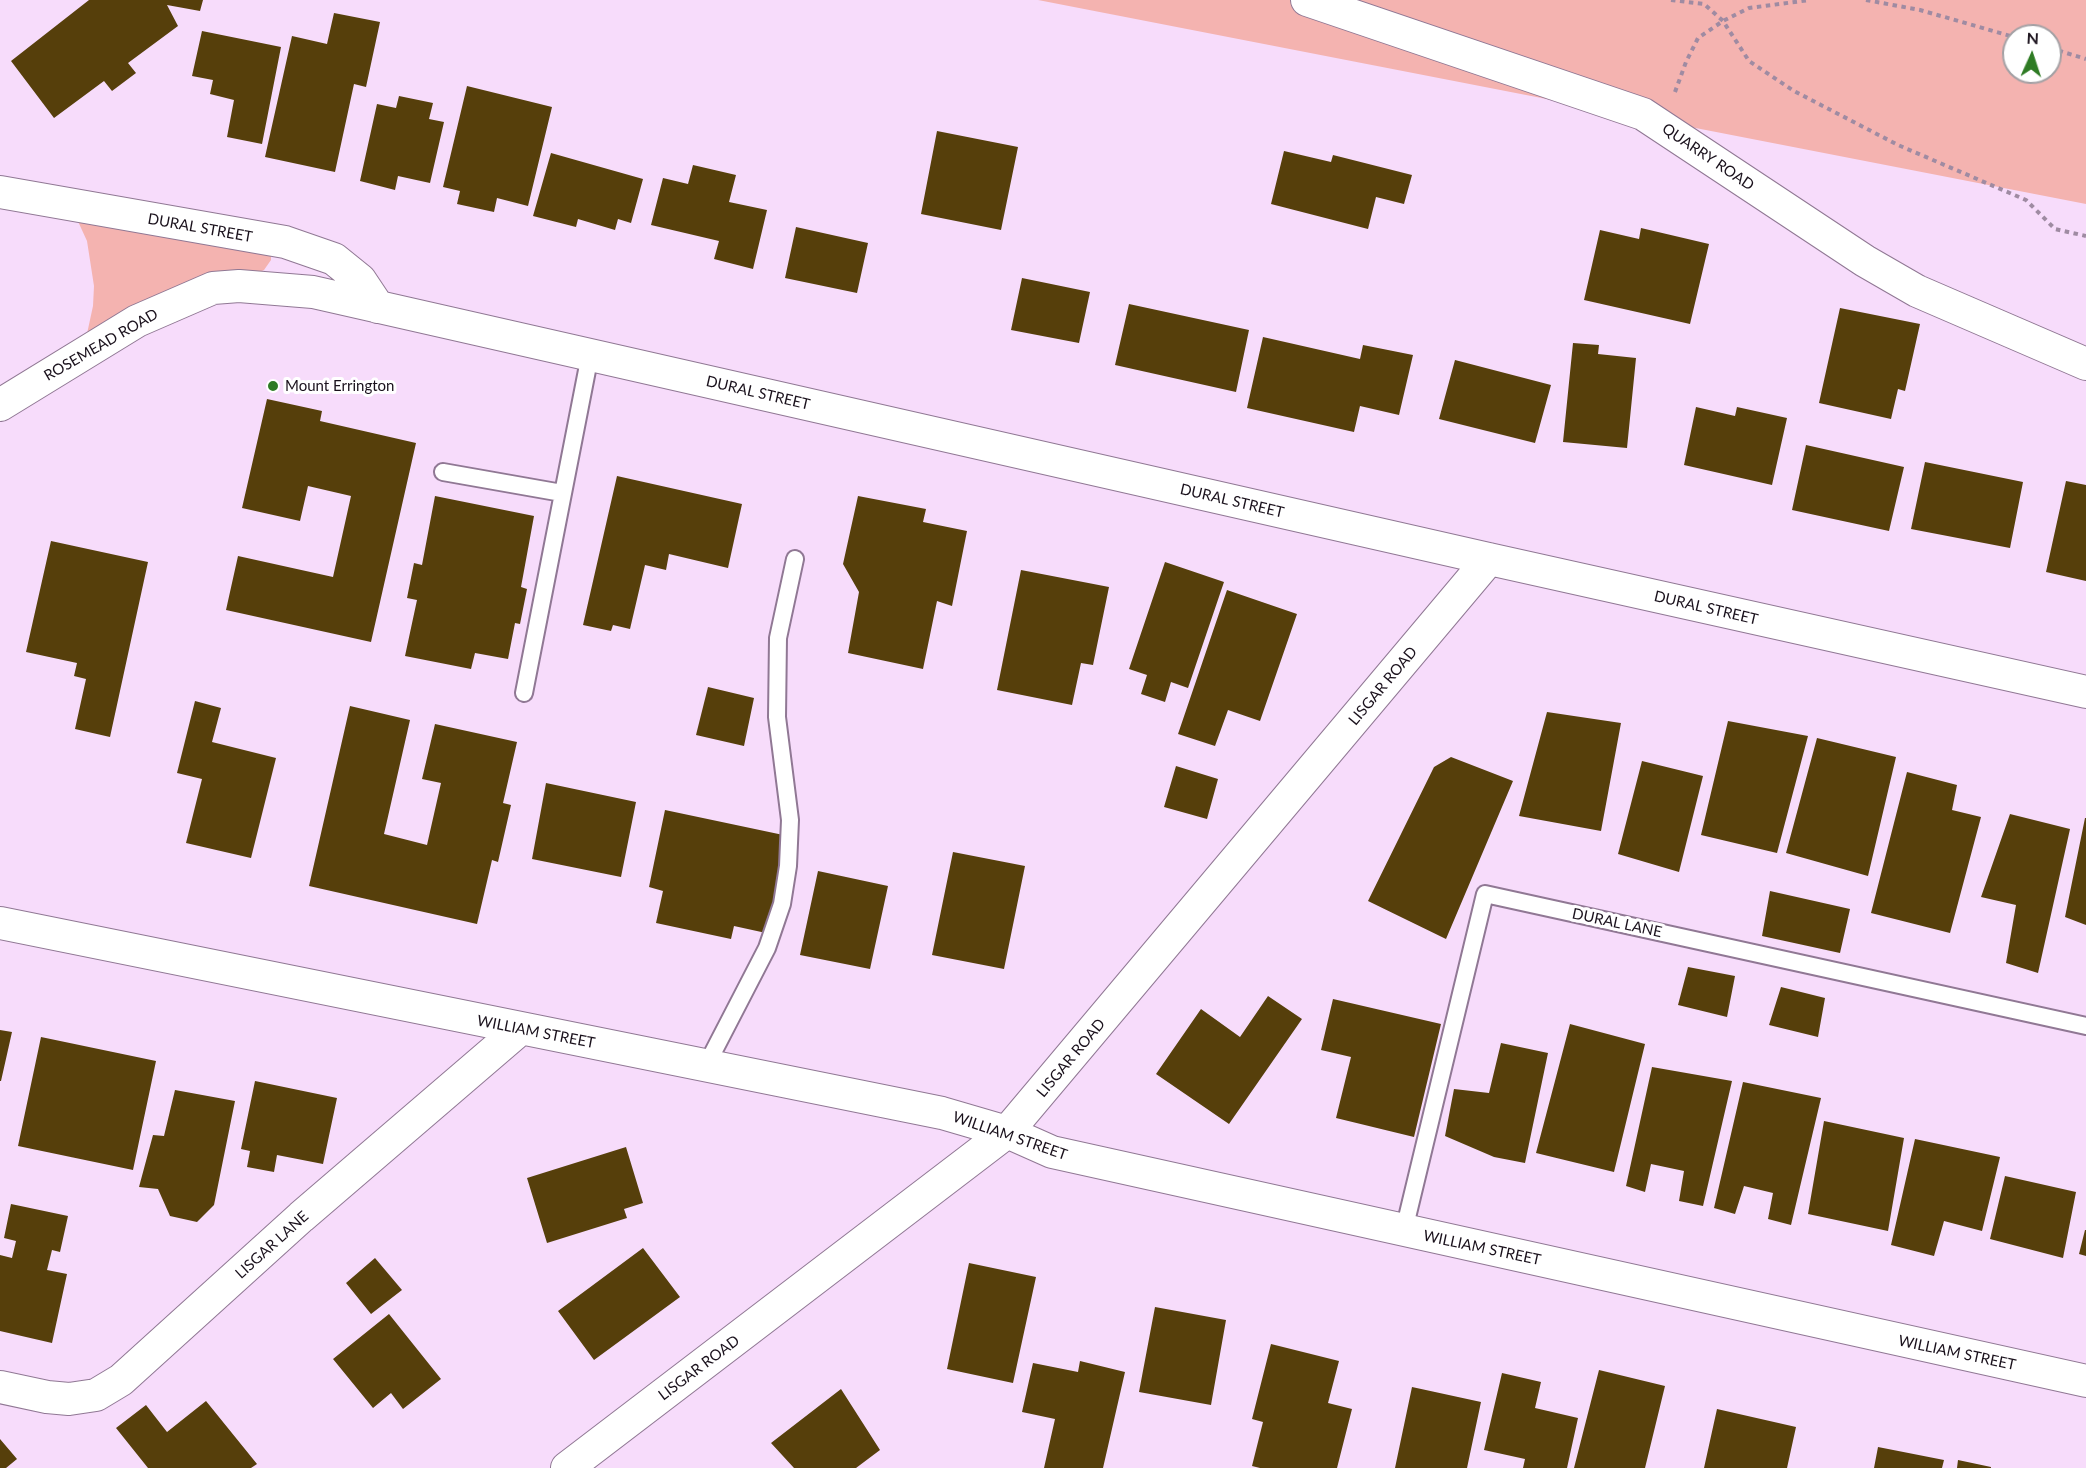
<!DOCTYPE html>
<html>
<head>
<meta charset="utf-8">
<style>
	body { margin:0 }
	#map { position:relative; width:2086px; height:1468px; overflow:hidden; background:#f7dcfb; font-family:Lato,sans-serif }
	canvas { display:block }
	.north { position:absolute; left:2002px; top:24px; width:60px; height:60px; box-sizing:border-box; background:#fff; border:2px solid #a3a0a4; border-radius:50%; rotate:3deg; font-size:16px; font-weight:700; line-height:24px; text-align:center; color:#1a111c }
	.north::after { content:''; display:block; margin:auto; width:21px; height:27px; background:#2e7b24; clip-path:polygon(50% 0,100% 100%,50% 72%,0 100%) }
</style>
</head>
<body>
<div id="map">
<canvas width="2086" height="1468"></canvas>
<div class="north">N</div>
</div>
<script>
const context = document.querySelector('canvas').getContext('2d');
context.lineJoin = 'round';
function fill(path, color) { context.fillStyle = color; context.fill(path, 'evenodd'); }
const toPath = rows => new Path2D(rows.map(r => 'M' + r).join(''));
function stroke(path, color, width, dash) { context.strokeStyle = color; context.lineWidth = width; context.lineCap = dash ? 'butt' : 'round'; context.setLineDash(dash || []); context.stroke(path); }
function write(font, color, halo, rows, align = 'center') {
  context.font = font + ' Lato,sans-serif'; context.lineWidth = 6; context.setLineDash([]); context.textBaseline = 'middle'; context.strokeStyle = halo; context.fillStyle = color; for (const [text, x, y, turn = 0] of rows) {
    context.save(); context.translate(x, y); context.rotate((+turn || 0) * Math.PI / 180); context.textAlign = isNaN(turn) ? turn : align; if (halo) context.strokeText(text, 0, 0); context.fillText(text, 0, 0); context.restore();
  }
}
fill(toPath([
	[1038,0,2086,0,2086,204],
	[2014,36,2050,36,2050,72,2014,72],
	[76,217,271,249,271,260,264,270,243,280,85,343,93,306,94,286,87,241]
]), '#f4b3b0');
fill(toPath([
	[89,0,203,0,200,11,167,5,178,26,128,63,136,73,112,91,104,81,54,118,11,61],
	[334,13,380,22,366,87,354,84,335,172,265,157,292,36,327,44],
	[202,31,281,47,262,144,227,137,234,100,210,94,213,80,192,76],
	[467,86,552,107,528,206,497,198,494,212,457,204,460,191,443,187],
	[399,96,433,103,429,119,444,122,430,183,398,176,395,190,360,181,377,104,396,108],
	[937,131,1018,147,1001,230,921,214],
	[1284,151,1331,162,1333,155,1412,175,1404,204,1376,197,1368,229,1271,204],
	[551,153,643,179,631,223,618,219,615,230,578,219,576,227,533,216],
	[693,165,736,175,729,202,767,210,753,269,714,259,719,241,651,225,663,178,688,184],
	[796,227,868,243,857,293,785,278],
	[1641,228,1709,244,1690,324,1584,300,1600,230,1639,239],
	[1022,278,1090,292,1079,343,1011,330],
	[1129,304,1249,330,1236,392,1115,365],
	[1840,308,1920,324,1905,391,1898,389,1891,419,1819,403],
	[1263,337,1360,359,1363,345,1413,355,1399,415,1360,406,1354,432,1247,408],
	[1573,343,1599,345,1598,354,1636,358,1627,448,1563,442],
	[1455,360,1551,385,1535,443,1439,419],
	[267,399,322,411,320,421,416,443,371,642,226,610,238,556,333,577,351,496,308,486,300,521,242,508],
	[1696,407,1735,416,1737,407,1787,418,1772,485,1684,465],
	[1806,445,1904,467,1889,531,1792,510],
	[1925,462,2023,482,2010,548,1911,529],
	[617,476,742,504,728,568,669,554,666,570,645,565,630,629,613,625,611,631,583,625],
	[2066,481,2086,485,2086,581,2046,572],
	[435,496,534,516,521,587,527,589,520,624,515,623,508,659,475,653,471,669,405,656,417,600,407,598,414,563,422,565],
	[858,496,926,509,923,522,967,531,952,606,937,601,923,669,848,653,859,592,843,564],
	[51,541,148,562,110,737,75,729,86,679,74,676,77,663,26,652],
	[1165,562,1224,582,1188,688,1171,682,1165,702,1141,694,1147,675,1129,669],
	[1021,570,1109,587,1093,665,1081,663,1072,705,997,690],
	[1227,590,1297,614,1260,721,1228,710,1215,746,1178,734],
	[708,687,754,698,744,746,696,735],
	[195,701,221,708,212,742,276,758,251,858,186,843,202,779,177,773],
	[350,706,410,720,384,834,427,845,441,783,422,779,435,724,517,742,503,803,511,805,498,862,492,860,477,924,309,886],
	[1547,712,1621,723,1601,831,1519,816],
	[1728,721,1808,736,1777,853,1701,835],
	[1817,738,1896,757,1868,876,1786,853],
	[1451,757,1513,781,1446,939,1368,901,1434,767],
	[1642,761,1703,776,1679,872,1618,854],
	[1176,766,1218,779,1207,819,1164,807],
	[1907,772,1957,785,1952,810,1981,817,1950,933,1871,913],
	[546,783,636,802,621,877,532,859],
	[665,810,788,836,766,933,734,926,731,939,656,923,663,891,649,887],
	[2010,814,2070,829,2038,973,2006,963,2016,905,1981,897],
	[2085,818,2086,818,2086,925,2065,917],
	[953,852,1025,866,1004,969,932,955],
	[818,871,888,886,870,969,800,955],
	[1770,891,1850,909,1840,953,1762,936],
	[1688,967,1735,976,1727,1017,1678,1005],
	[1781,987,1825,998,1818,1037,1769,1025],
	[1268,996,1302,1019,1229,1124,1156,1074,1201,1009,1240,1037],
	[1333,999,1441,1024,1414,1137,1336,1118,1351,1057,1321,1050],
	[1570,1024,1645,1044,1614,1172,1536,1153],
	[0,1030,12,1032,1,1081,0,1081],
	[41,1037,156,1061,133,1170,18,1146],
	[1501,1043,1548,1053,1525,1163,1494,1157,1445,1136,1454,1089,1489,1093],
	[1652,1067,1732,1081,1703,1206,1679,1201,1684,1171,1651,1164,1645,1192,1626,1186],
	[255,1081,337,1098,323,1164,277,1155,274,1172,247,1167,250,1151,241,1149],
	[1743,1082,1821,1098,1791,1225,1768,1219,1773,1193,1744,1186,1735,1214,1714,1208],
	[175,1090,235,1101,214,1205,197,1222,170,1216,158,1189,139,1187,153,1135,164,1136],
	[1824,1121,1904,1138,1888,1231,1808,1214],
	[1915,1139,2000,1157,1982,1231,1944,1221,1934,1256,1891,1245],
	[626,1147,643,1203,624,1209,627,1218,547,1243,527,1178],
	[2005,1176,2076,1192,2063,1258,1990,1239],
	[11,1204,68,1216,60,1252,52,1250,47,1270,67,1274,52,1343,0,1331,0,1255,12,1258,16,1241,4,1238],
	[2085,1230,2086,1230,2086,1256,2079,1254],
	[643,1248,680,1297,594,1360,558,1311],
	[375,1258,402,1290,371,1314,346,1283],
	[969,1263,1036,1277,1013,1383,947,1369],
	[1155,1307,1226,1320,1211,1405,1139,1392],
	[389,1314,441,1379,403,1409,391,1393,373,1408,333,1359],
	[1271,1344,1339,1361,1328,1403,1352,1409,1337,1468,1260,1468,1252,1466,1263,1422,1252,1419],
	[1080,1361,1125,1372,1103,1468,1044,1468,1055,1419,1022,1412,1033,1363,1078,1372],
	[1599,1370,1665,1386,1645,1468,1574,1468],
	[1502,1373,1541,1382,1535,1408,1578,1418,1567,1468,1523,1468,1525,1459,1484,1450],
	[1412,1387,1481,1402,1467,1468,1395,1468],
	[841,1389,880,1450,856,1468,794,1468,771,1443],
	[206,1401,257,1464,251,1468,148,1468,116,1428,146,1405,167,1432],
	[1717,1409,1796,1427,1787,1468,1704,1468],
	[0,1439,17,1459,6,1468,0,1468],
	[1878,1447,1944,1460,1942,1468,1874,1468],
	[1958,1460,1991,1467,1991,1468,1957,1468]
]), '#563f0b');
const lane = toPath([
	[443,472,562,493],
	[524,693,590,355],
	[706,1066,767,948,782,904,788,866,790,820,777,717,778,638,795,559],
	[1404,1230,1485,894,2086,1026]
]);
const street = toPath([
	[1307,0,1643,114,1865,261,1917,291,2086,364],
	[0,192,285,242,334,259,360,280,378,307],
	[0,405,137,321,213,288,239,286,313,292,1489,559,2086,692],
	[0,923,942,1113,1007,1132,1052,1152,2086,1381],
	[0,1387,47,1397,69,1399,96,1395,121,1380,301,1217,520,1029],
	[567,1468,1007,1132,1489,559]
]);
stroke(lane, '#907894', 20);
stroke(street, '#907894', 34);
stroke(toPath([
	[1671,0,1704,4,1723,21,1749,61,1794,91,1898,145,2026,200,2055,229,2086,236],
	[1866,0,1920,10,2014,37],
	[2050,48,2086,59],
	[1675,92,1686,62,1698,38,1723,21,1749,8,1810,0]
]), '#9f8ba2', 4, [4.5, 4.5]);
stroke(lane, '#fff', 16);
stroke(street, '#fff', 32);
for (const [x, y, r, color] of [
	[273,386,6,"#2e7b24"]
]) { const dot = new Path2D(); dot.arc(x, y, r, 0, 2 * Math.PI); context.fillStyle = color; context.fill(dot); stroke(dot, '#fff', 2); }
write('15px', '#1a111c', '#fff', [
	["QUARRY ROAD",1708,157,34],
	["DURAL STREET",200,228,10],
	["ROSEMEAD ROAD",101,345,-30],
	["DURAL STREET",758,393,13],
	["DURAL STREET",1232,501,13],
	["DURAL STREET",1706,608,13],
	["LISGAR ROAD",1383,686,-50],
	["DURAL LANE",1617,923,12],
	["WILLIAM STREET",536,1032,11],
	["LISGAR ROAD",1071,1058,-50],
	["WILLIAM STREET",1010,1136,19],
	["LISGAR LANE",272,1245,-42],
	["WILLIAM STREET",1482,1248,12],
	["WILLIAM STREET",1957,1353,12],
	["LISGAR ROAD",699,1368,-37]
]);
write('15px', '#1a111c', '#fff', [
	["Mount Errington",285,386]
], 'left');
</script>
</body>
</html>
